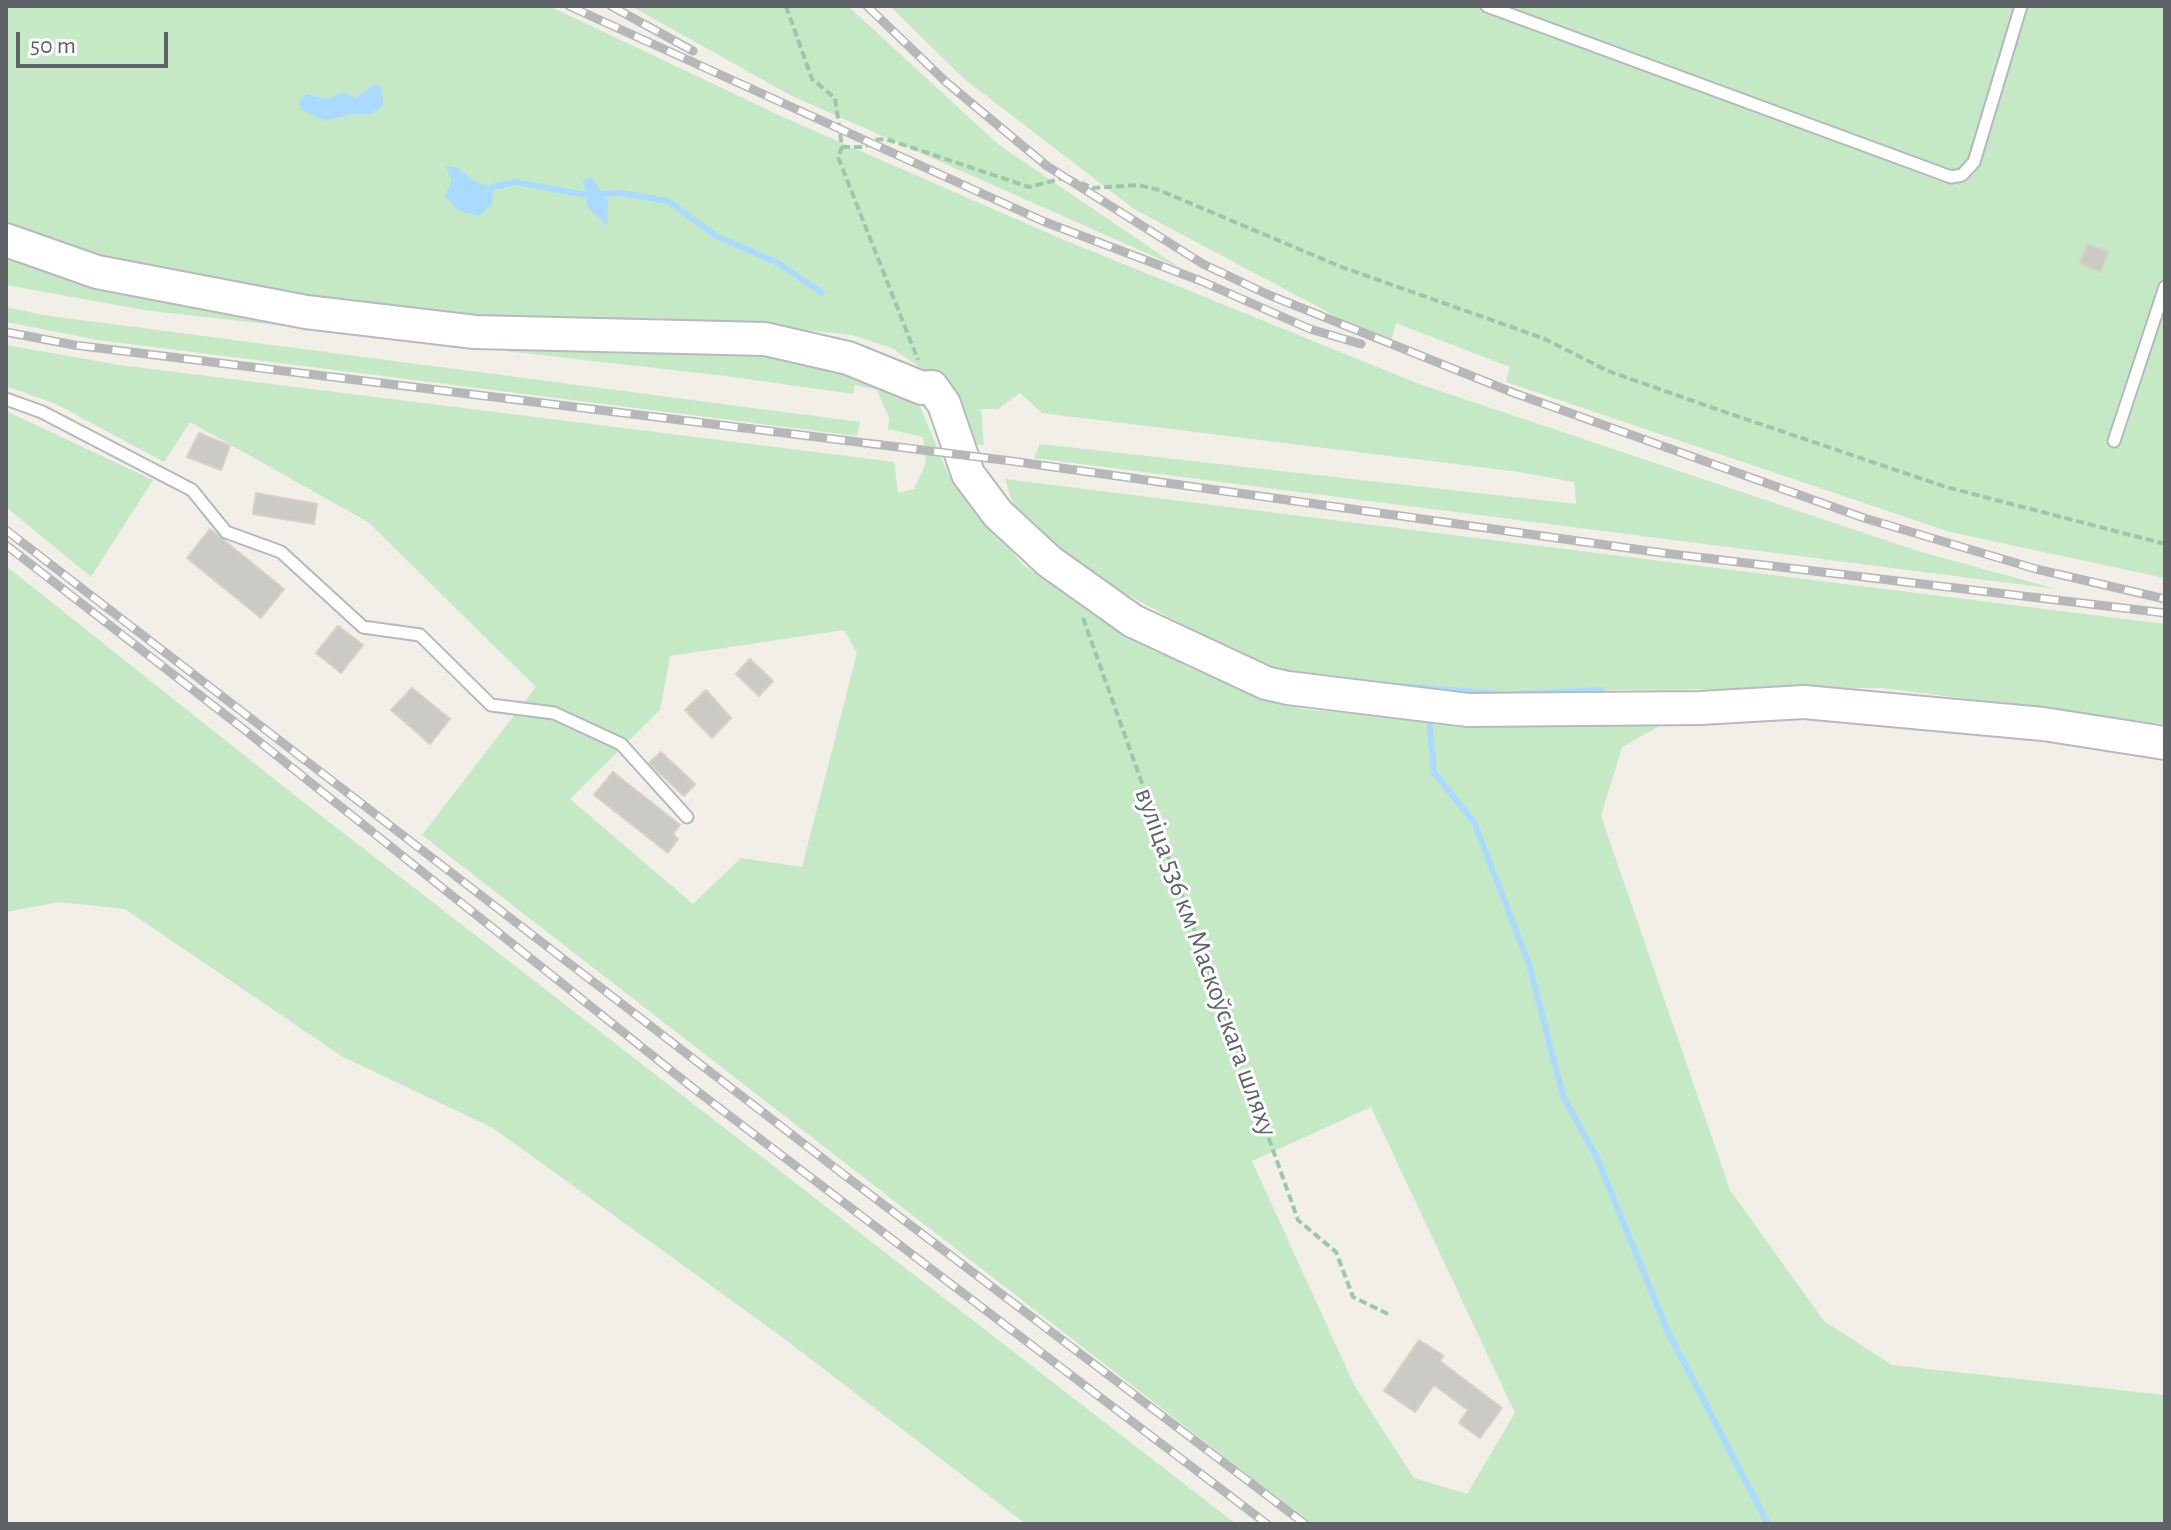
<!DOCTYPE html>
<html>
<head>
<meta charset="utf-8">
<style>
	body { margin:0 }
	#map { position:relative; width:2171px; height:1530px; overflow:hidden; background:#f1efe8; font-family:"Alegreya Sans",sans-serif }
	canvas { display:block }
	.frame { position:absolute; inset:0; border:8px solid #5f6368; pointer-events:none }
	.scale { position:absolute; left:16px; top:32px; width:152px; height:36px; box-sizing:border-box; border:4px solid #5f6368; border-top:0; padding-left:10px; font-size:24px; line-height:28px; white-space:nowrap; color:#5f6368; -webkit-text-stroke:6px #fff; paint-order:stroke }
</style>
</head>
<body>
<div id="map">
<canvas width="2171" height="1530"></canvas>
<div class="frame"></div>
<div class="scale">50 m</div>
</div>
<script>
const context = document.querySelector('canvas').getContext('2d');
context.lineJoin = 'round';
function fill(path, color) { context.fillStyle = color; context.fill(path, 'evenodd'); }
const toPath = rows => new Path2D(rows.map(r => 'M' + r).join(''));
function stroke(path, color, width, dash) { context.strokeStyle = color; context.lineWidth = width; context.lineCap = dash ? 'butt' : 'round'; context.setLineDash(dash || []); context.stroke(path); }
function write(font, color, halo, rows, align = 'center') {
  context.font = font + ' "Alegreya Sans",sans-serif'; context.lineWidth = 6; context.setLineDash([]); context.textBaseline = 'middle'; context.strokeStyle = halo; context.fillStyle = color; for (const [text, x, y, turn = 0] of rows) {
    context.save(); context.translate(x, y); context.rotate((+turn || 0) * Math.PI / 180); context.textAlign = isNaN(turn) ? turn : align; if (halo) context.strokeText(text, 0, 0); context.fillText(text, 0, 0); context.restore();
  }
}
fill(toPath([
	[6,6,549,6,783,117,1057,237,1419,384,1918,551,2056,589,1034,458,1040,444,1576,504,1574,482,1519,472,1042,413,1020,393,998,409,981,409,984,445,968,445,937,379,892,348,852,335,721,321,460,322,144,270,6,229],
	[373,85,382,87,369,115,352,114,326,121,307,94,329,99,355,98],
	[631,6,848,6,999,145,1180,268,790,95],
	[890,6,2165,6,2165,578,1950,532,1506,382,1510,367,1396,323,1391,341,1356,327,1134,209,963,78],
	[6,252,61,274,739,348,848,366,917,399,949,476,1023,565,1186,666,1302,709,1473,724,1677,716,1622,747,1601,816,1730,1190,1824,1321,1892,1365,2165,1395,2165,1524,1311,1524,422,835,536,687,368,522,190,422,164,462,56,404,6,386,6,345,119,365,894,462,898,493,914,489,926,463,923,437,888,429,889,418,877,390,855,385,853,394,726,376,144,310,6,285],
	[844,630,857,653,802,867,741,858,693,904,570,799,660,710,670,656],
	[1371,1107,1515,1413,1467,1494,1414,1478,1354,1385,1252,1161],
	[6,307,43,315,860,422,857,436,98,340,6,322],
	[6,411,153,480,91,577,6,507],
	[1005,479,2165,624,2165,724,1882,688,1601,690,1501,694,1353,684,1264,669,1073,565,1014,508],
	[6,566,293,794,1236,1524,1026,1524,778,1334,493,1128,343,1057,125,909,59,902,6,912]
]), '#c5e8c5');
fill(toPath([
	[373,85,382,86,383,106,369,115,352,114,326,121,301,110,299,101,307,94,329,99,342,92,355,98],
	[445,166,458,168,476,182,493,187,492,204,479,216,459,211,445,196,452,180],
	[591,177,608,201,607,225,588,208,583,180]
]), '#aadaff');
stroke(toPath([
	[493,187,515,182,586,195,620,193,668,201,716,236,778,263,822,293],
	[1400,686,1501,694],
	[1512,694,1601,690],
	[1429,718,1434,773,1474,822,1529,964,1563,1096,1597,1158,1668,1332,1768,1524]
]), '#aadaff', 6);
const building = toPath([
	[2088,244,2108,252,2100,272,2080,263,2088,244],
	[199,433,230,446,221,470,187,457,199,433],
	[256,493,317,504,314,524,253,514,256,493],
	[210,529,284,589,261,618,187,558,210,529],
	[338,626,363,645,341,673,316,653,338,626],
	[750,659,773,681,759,696,736,674,750,659],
	[412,688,450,719,430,744,391,710,412,688],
	[706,690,731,718,712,738,685,710,706,690],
	[661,752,695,784,684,796,649,763,661,752],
	[613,772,680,825,673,834,678,839,668,853,594,795,613,772],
	[1419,1340,1444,1356,1440,1361,1502,1408,1480,1438,1459,1423,1468,1410,1434,1385,1415,1412,1384,1391,1419,1340]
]);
fill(building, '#cccac5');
stroke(building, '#d6d1c6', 2);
const lane = toPath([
	[1487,6,1951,177,1962,175,1974,162,2021,6],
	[6,399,42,412,192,490,226,532,281,552,363,627,420,635,491,705,554,713,621,744,687,817],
	[2114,441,2165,287]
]);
const secondary = toPath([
	[6,240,97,272,306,312,475,332,765,339,848,358,922,388,932,387,944,404,968,474,998,514,1050,562,1133,621,1266,683,1288,688,1468,710,1700,708,1804,702,2043,724,2165,743]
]);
stroke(lane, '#b5b8bc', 15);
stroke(secondary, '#b6babf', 36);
stroke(toPath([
	[786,6,812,79,835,98,842,147,838,157,918,360],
	[842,147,865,147,874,140,886,139,1029,187,1068,177,1093,188,1138,185,1159,190,1339,266,1545,339,1608,371,1719,410,1946,487,2165,544],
	[1083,618,1298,1220,1336,1252,1353,1297,1390,1315]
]), '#9cc7a9', 4, [8, 4]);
stroke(lane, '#fff', 11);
stroke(secondary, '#fff', 32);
const rail = toPath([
	[569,6,1045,222,1201,281,1310,329,1361,344],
	[611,6,693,51],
	[867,6,946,82,1047,166,1203,264,1269,295,1514,393,1864,518,2036,569,2165,599],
	[6,332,74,345,1011,461,1663,553,2165,613],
	[6,530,843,1174,1305,1524],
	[6,545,241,727,693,1088,1267,1524]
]);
stroke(rail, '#b6b7b8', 9);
stroke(rail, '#fff', 6, [18]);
write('28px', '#5f6368', '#fff', [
	["вуліца 536 км Маскоўскага шляху",1206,962,70]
]);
</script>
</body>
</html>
